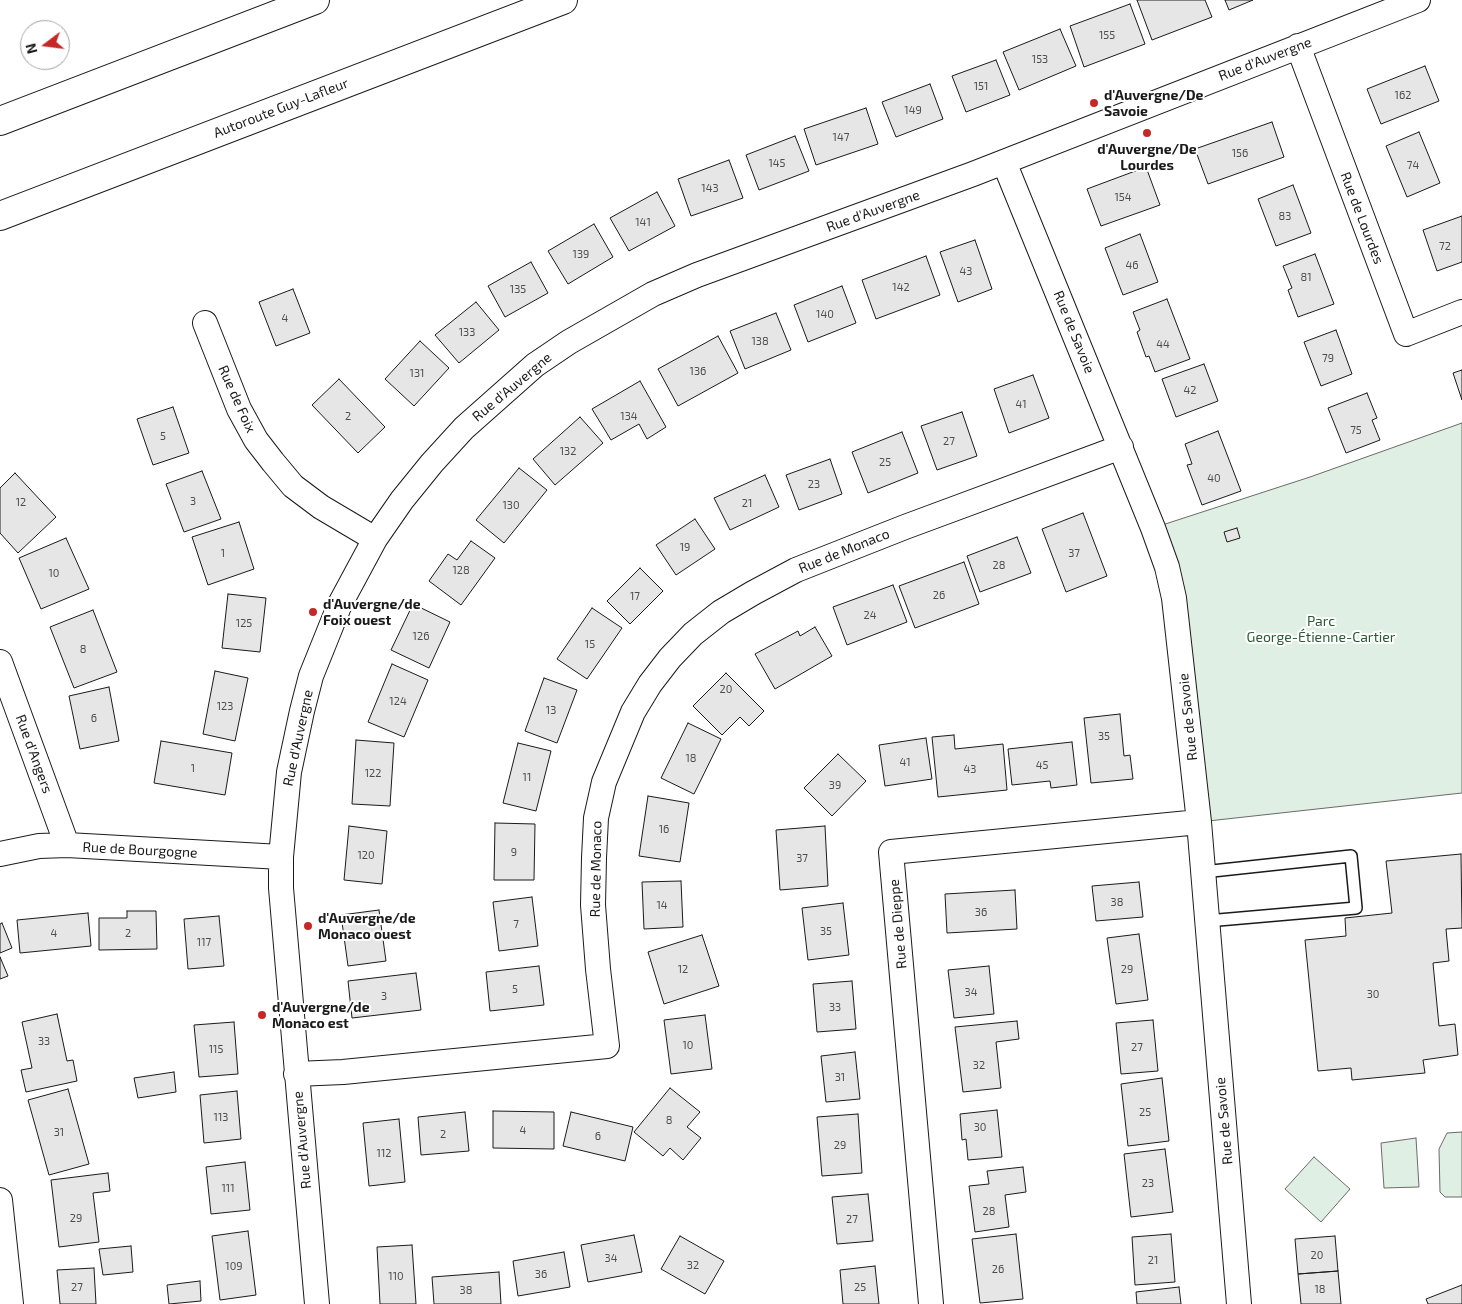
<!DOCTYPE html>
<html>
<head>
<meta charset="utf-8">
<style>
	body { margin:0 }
	#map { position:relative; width:1462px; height:1304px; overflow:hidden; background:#fff; font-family:"Exo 2",sans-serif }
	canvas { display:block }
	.north { position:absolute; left:20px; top:20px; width:50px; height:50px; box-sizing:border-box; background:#fff; border:1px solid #a3a3a3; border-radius:50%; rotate:255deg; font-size:14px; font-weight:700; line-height:20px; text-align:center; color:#1a1a1a }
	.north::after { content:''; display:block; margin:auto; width:18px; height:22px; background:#c62828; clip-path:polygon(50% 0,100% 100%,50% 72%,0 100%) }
</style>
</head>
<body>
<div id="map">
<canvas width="1462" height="1304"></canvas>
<div class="north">N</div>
</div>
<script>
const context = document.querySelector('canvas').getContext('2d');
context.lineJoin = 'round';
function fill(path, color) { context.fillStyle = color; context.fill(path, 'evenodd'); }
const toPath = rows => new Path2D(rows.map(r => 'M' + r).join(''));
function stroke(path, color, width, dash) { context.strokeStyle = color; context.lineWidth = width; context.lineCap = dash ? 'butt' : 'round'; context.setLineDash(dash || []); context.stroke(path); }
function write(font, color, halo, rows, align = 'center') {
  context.font = font + ' "Exo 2",sans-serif'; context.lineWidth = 4; context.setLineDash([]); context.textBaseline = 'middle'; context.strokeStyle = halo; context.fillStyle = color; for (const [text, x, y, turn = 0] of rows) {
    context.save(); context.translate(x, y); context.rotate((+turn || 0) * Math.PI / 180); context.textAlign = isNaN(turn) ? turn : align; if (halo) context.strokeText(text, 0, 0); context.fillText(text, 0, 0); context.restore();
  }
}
const green = toPath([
	[1462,423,1462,793,1199,822,1153,528,1310,477,1462,423],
	[1462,1132,1462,1197,1445,1197,1440,1192,1439,1149,1447,1133,1462,1132],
	[1416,1138,1419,1187,1384,1188,1381,1143,1416,1138],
	[1314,1157,1350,1189,1321,1222,1285,1189,1314,1157]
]);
fill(green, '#e0efe3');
stroke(green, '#6a6a6a', 1);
const building = toPath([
	[1137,0,1205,0,1212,17,1152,40,1137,0],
	[1225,0,1253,0,1229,10,1225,0],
	[1130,4,1145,44,1084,67,1070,26,1130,4],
	[1060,29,1076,66,1019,90,1003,52,1060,29],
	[996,60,1010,95,966,112,952,76,996,60],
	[1425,66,1439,101,1381,124,1367,89,1425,66],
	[930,84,943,119,896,137,882,102,930,84],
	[866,108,878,144,816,165,804,129,866,108],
	[1272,122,1284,157,1208,184,1195,149,1272,122],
	[1419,132,1440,183,1407,197,1386,146,1419,132],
	[795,136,809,171,759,190,746,155,795,136],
	[729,160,743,198,691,216,678,179,729,160],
	[1146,167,1160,205,1101,226,1087,189,1146,167],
	[1293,185,1311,233,1276,246,1258,199,1293,185],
	[657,192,675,226,629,251,610,218,657,192],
	[1462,216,1462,262,1437,271,1423,230,1462,216],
	[594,224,613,257,568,284,548,251,594,224],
	[1140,234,1158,282,1123,295,1105,248,1140,234],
	[975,240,992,289,958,302,940,252,975,240],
	[1315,254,1334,304,1298,317,1288,290,1292,288,1283,266,1315,254],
	[926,256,940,295,876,319,862,280,926,256],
	[531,262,548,293,505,317,488,286,531,262],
	[842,286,856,323,808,342,794,305,842,286],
	[293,289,310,333,276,346,259,302,293,289],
	[1167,299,1190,359,1155,372,1149,356,1146,357,1137,332,1140,330,1133,312,1167,299],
	[476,302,499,330,459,363,435,335,476,302],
	[776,313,791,350,745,369,730,331,776,313],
	[1336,330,1352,374,1321,386,1304,342,1336,330],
	[718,336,738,373,678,406,658,369,718,336],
	[420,341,449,368,414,406,385,379,420,341],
	[1204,364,1218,401,1176,417,1162,379,1204,364],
	[1462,370,1462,400,1453,373,1462,370],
	[1033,375,1049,418,1009,433,994,389,1033,375],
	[339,379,385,427,358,453,312,405,339,379],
	[640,381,666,427,647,439,639,424,611,440,592,409,640,381],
	[1367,393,1377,418,1372,420,1380,440,1346,453,1328,408,1367,393],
	[173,407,189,453,153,465,137,419,173,407],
	[962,412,977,456,937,470,921,426,962,412],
	[580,417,603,443,555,485,533,459,580,417],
	[1218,431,1241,491,1202,505,1187,465,1192,464,1185,444,1218,431],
	[902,432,918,473,868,493,852,452,902,432],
	[830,459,842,494,799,510,786,475,830,459],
	[519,468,547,490,504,543,476,520,519,468],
	[202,471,221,519,184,532,166,484,202,471],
	[15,473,56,517,18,553,0,533,0,488,15,473],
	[765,475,779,507,730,530,714,498,765,475],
	[1083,513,1107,576,1066,592,1042,529,1083,513],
	[695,519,715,549,676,575,656,545,695,519],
	[239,522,254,569,208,585,192,537,239,522],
	[1237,528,1240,538,1227,542,1224,532,1237,528],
	[1017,537,1031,573,980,592,967,556,1017,537],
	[66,538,89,589,41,609,19,558,66,538],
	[471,541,495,558,461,605,429,581,448,554,457,560,471,541],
	[964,562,979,604,915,628,899,586,964,562],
	[640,568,663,591,630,624,607,601,640,568],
	[893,585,907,622,847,645,833,607,893,585],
	[228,594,266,598,260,652,222,648,228,594],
	[413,604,450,622,429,668,391,650,413,604],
	[592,608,622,628,587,679,557,659,592,608],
	[93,610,117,672,74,688,50,627,93,610],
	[815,627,832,656,775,689,755,654,798,631,800,636,815,627],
	[392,664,428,680,404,737,368,722,392,664],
	[215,671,248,678,235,741,203,734,215,671],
	[726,673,764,711,749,726,740,717,722,735,693,706,726,673],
	[544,678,577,690,557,743,525,731,544,678],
	[109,687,119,741,80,749,69,696,109,687],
	[1120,714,1124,756,1130,755,1133,779,1091,783,1084,718,1120,714],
	[688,723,721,739,694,794,661,778,688,723],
	[954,735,955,749,1003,744,1007,790,938,797,932,737,954,735],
	[926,738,932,779,885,786,879,745,926,738],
	[356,740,394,743,390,806,352,804,356,740],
	[161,741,232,753,225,795,154,783,161,741],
	[1072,742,1077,785,1051,788,1050,781,1012,785,1008,749,1072,742],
	[518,743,551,751,536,811,503,803,518,743],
	[838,754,866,781,832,816,804,788,838,754],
	[648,796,689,803,680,862,639,856,648,796],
	[495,823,535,824,534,880,494,880,495,823],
	[349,826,387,831,382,884,344,880,349,826],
	[825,826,828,886,780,890,776,830,825,826],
	[1461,854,1462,928,1446,929,1449,961,1433,963,1439,1026,1455,1024,1458,1055,1423,1060,1425,1073,1352,1080,1351,1068,1318,1071,1305,940,1346,936,1345,918,1392,913,1386,861,1461,854],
	[681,881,683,927,644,929,642,882,681,881],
	[1139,882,1143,917,1096,921,1092,886,1139,882],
	[1015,890,1017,929,947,933,945,894,1015,890],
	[532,897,538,946,499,951,493,902,532,897],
	[843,903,849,955,808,960,802,908,843,903],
	[379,910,386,961,348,966,341,915,379,910],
	[127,911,156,911,157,949,99,950,99,918,127,918,127,911],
	[88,913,91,946,20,953,17,920,88,913],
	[219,916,224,966,188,969,184,919,219,916],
	[2,923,12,948,0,953,0,924,2,923],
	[1139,934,1148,1000,1116,1004,1107,938,1139,934],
	[702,935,719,986,664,1004,648,952,702,935],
	[0,957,8,976,0,979,0,957],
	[539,966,544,1005,490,1011,486,972,539,966],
	[989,966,994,1014,954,1018,948,970,989,966],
	[416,973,421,1010,352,1018,348,981,416,973],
	[852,981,856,1029,817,1032,813,984,852,981],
	[57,1014,67,1061,73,1060,77,1081,26,1092,21,1070,32,1068,22,1022,57,1014],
	[705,1015,712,1069,671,1074,664,1020,705,1015],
	[1153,1020,1158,1071,1121,1074,1116,1023,1153,1020],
	[1017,1021,1019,1039,996,1042,1001,1088,963,1092,955,1027,1017,1021],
	[234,1022,238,1074,199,1077,194,1025,234,1022],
	[855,1052,860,1099,826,1102,821,1056,855,1052],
	[174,1072,176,1092,138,1098,134,1078,174,1072],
	[1162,1078,1169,1141,1128,1146,1121,1084,1162,1078],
	[670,1088,700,1112,687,1127,701,1138,683,1160,670,1148,663,1156,634,1132,670,1088],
	[68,1089,89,1164,49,1175,28,1100,68,1089],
	[237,1091,241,1139,204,1143,200,1095,237,1091],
	[997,1110,1002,1157,968,1160,966,1139,962,1140,960,1114,997,1110],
	[493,1111,554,1112,554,1149,493,1148,493,1111],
	[465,1112,469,1151,421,1155,418,1117,465,1112],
	[571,1112,633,1127,625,1161,563,1146,571,1112],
	[858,1114,862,1173,822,1176,817,1117,858,1114],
	[399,1119,405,1182,369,1186,363,1123,399,1119],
	[1165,1149,1173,1212,1131,1217,1124,1154,1165,1149],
	[245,1162,250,1210,211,1214,206,1167,245,1162],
	[1023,1167,1026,1192,1005,1195,1009,1227,975,1232,969,1186,989,1184,987,1171,1023,1167],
	[108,1173,110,1191,93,1193,99,1242,59,1247,51,1180,108,1173],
	[868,1194,873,1241,837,1244,832,1197,868,1194],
	[248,1231,256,1295,220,1300,212,1236,248,1231],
	[1016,1234,1023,1299,980,1303,972,1239,1016,1234],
	[1171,1234,1175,1282,1135,1285,1132,1237,1171,1234],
	[634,1235,642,1272,588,1282,581,1245,634,1235],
	[680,1236,724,1261,705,1294,661,1269,680,1236],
	[1335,1236,1338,1271,1298,1274,1295,1239,1335,1236],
	[412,1245,416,1304,380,1304,377,1247,412,1245],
	[131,1246,133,1272,103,1275,99,1249,131,1246],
	[564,1252,570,1287,518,1296,513,1261,564,1252],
	[875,1266,879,1304,843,1304,840,1270,875,1266],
	[94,1268,96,1304,60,1304,57,1270,94,1268],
	[1338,1271,1341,1304,1301,1304,1298,1274,1338,1271],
	[499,1272,501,1304,434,1304,432,1277,499,1272],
	[200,1281,201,1301,169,1304,167,1285,200,1281],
	[1462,1285,1462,1304,1428,1304,1426,1299,1462,1285],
	[1179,1287,1181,1304,1137,1304,1136,1292,1179,1287]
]);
fill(building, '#e6e6e6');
stroke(building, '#1a1a1a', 1);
const lane = toPath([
	[1203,872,1351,856,1356,908,1207,921]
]);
const street = toPath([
	[1298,46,1406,334,1462,312],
	[1004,162,1153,528,1167,567,1174,598,1199,822,1239,1304],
	[205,323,239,409,256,440,273,462,293,486,321,507,375,539],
	[0,662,67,845],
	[0,854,39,846,67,845,281,857],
	[296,1074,343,1072,607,1046,598,969,593,905,594,858,596,818,604,782,633,712,650,684,670,658,693,634,721,612,753,593,796,570,905,527,1121,447],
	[0,1200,11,1304],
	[317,1304,281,888,281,857,289,772,302,711,311,676,340,604,375,539,402,500,432,463,464,428,535,365,569,342,653,294,697,275,973,174,1418,0],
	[931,1304,891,852,1199,822]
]);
const highway = toPath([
	[0,121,315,0],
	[0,216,563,0]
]);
stroke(lane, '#1a1a1a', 14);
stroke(street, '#1a1a1a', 26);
stroke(highway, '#1a1a1a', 30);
stroke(lane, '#fff', 11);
stroke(street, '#fff', 24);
stroke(highway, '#fff', 28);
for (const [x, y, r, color] of [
	[1094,103,5,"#c62828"],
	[1147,133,5,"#c62828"],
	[313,612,5,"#c62828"],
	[308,926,5,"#c62828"],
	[262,1015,5,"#c62828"]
]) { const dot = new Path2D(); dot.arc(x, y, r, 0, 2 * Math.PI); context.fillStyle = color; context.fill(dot); stroke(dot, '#fff', 2); }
write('11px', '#4d4d4d', null, [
	["155",1107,35],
	["153",1040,59],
	["151",981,86],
	["162",1403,95],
	["149",913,110],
	["147",841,137],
	["156",1240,153],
	["145",777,163],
	["74",1413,165],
	["143",710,188],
	["154",1123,197],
	["83",1285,216],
	["141",643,222],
	["72",1445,246],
	["139",581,254],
	["46",1132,265],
	["43",966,271],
	["81",1306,277],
	["142",901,287],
	["135",518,289],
	["140",825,314],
	["4",285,318],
	["133",467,332],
	["138",760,341],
	["44",1163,344],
	["79",1328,358],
	["136",698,371],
	["131",417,373],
	["42",1190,390],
	["41",1021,404],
	["2",348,416],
	["134",629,416],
	["75",1356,430],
	["5",163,436],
	["27",949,441],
	["132",568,451],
	["25",885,462],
	["40",1214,478],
	["23",814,484],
	["3",193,501],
	["12",21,502],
	["21",747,503],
	["130",511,505],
	["19",685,547],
	["1",223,553],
	["37",1074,553],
	["28",999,565],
	["128",461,570],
	["10",54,573],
	["26",939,595],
	["17",635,596],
	["24",870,615],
	["125",244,623],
	["126",421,636],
	["15",590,644],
	["8",83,649],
	["20",726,689],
	["124",398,701],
	["123",225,706],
	["13",551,710],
	["6",94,718],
	["35",1104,736],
	["18",691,758],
	["41",905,762],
	["45",1042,765],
	["1",193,768],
	["43",970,769],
	["122",373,773],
	["11",527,777],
	["39",835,785],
	["16",664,829],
	["9",514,852],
	["120",366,855],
	["37",802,858],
	["38",1117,902],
	["14",662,905],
	["36",981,912],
	["7",516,924],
	["35",826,931],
	["4",54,933],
	["2",128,933],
	["117",204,942],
	["12",683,969],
	["29",1127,969],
	["5",515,989],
	["34",971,992],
	["30",1373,994],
	["3",384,996],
	["33",835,1007],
	["33",44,1041],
	["10",688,1045],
	["27",1137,1047],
	["115",216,1049],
	["32",979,1065],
	["31",840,1077],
	["25",1145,1112],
	["113",221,1117],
	["8",669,1120],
	["30",980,1127],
	["4",523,1130],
	["31",59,1132],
	["2",443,1134],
	["6",598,1136],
	["29",840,1145],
	["112",384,1153],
	["23",1148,1183],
	["111",228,1188],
	["28",989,1211],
	["29",76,1218],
	["27",852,1219],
	["20",1317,1255],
	["34",611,1258],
	["21",1153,1260],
	["32",693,1265],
	["109",234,1266],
	["26",998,1269],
	["36",541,1274],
	["110",396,1276],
	["27",77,1287],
	["25",860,1287],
	["18",1320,1289],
	["38",466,1290]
]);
write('14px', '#1a1a1a', '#fff', [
	["Rue d'Auvergne",1265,59,-21],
	["Autoroute Guy-Lafleur",281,108,-21],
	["Rue d'Auvergne",873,211,-20],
	["Rue de Lourdes",1362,218,69],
	["Rue de Savoie",1074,332,68],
	["Rue d'Auvergne",512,387,-40],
	["Rue de Foix",237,399,66],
	["Rue de Monaco",844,551,-22],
	["Rue de Savoie",1188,717,-96],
	["Rue d'Auvergne",298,738,-78],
	["Rue d'Angers",34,754,70],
	["Rue de Bourgogne",140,850,3],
	["Rue de Monaco",596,869,-89],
	["Rue de Dieppe",898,924,-95],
	["Rue de Savoie",1224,1121,-95],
	["Rue d'Auvergne",302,1140,-95]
]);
write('bold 14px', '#1a1a1a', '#fff', [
	["d'Auvergne/De",1104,95],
	["Savoie",1104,111],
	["d'Auvergne/De",1147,149,"center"],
	["Lourdes",1147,165,"center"],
	["d'Auvergne/de",323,604],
	["Foix ouest",323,620],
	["d'Auvergne/de",318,918],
	["Monaco ouest",318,934],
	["d'Auvergne/de",272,1007],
	["Monaco est",272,1023]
], 'left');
write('14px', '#2b5a34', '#fff', [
	["Parc",1321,621],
	["George-Étienne-Cartier",1321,637]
]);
</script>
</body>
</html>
